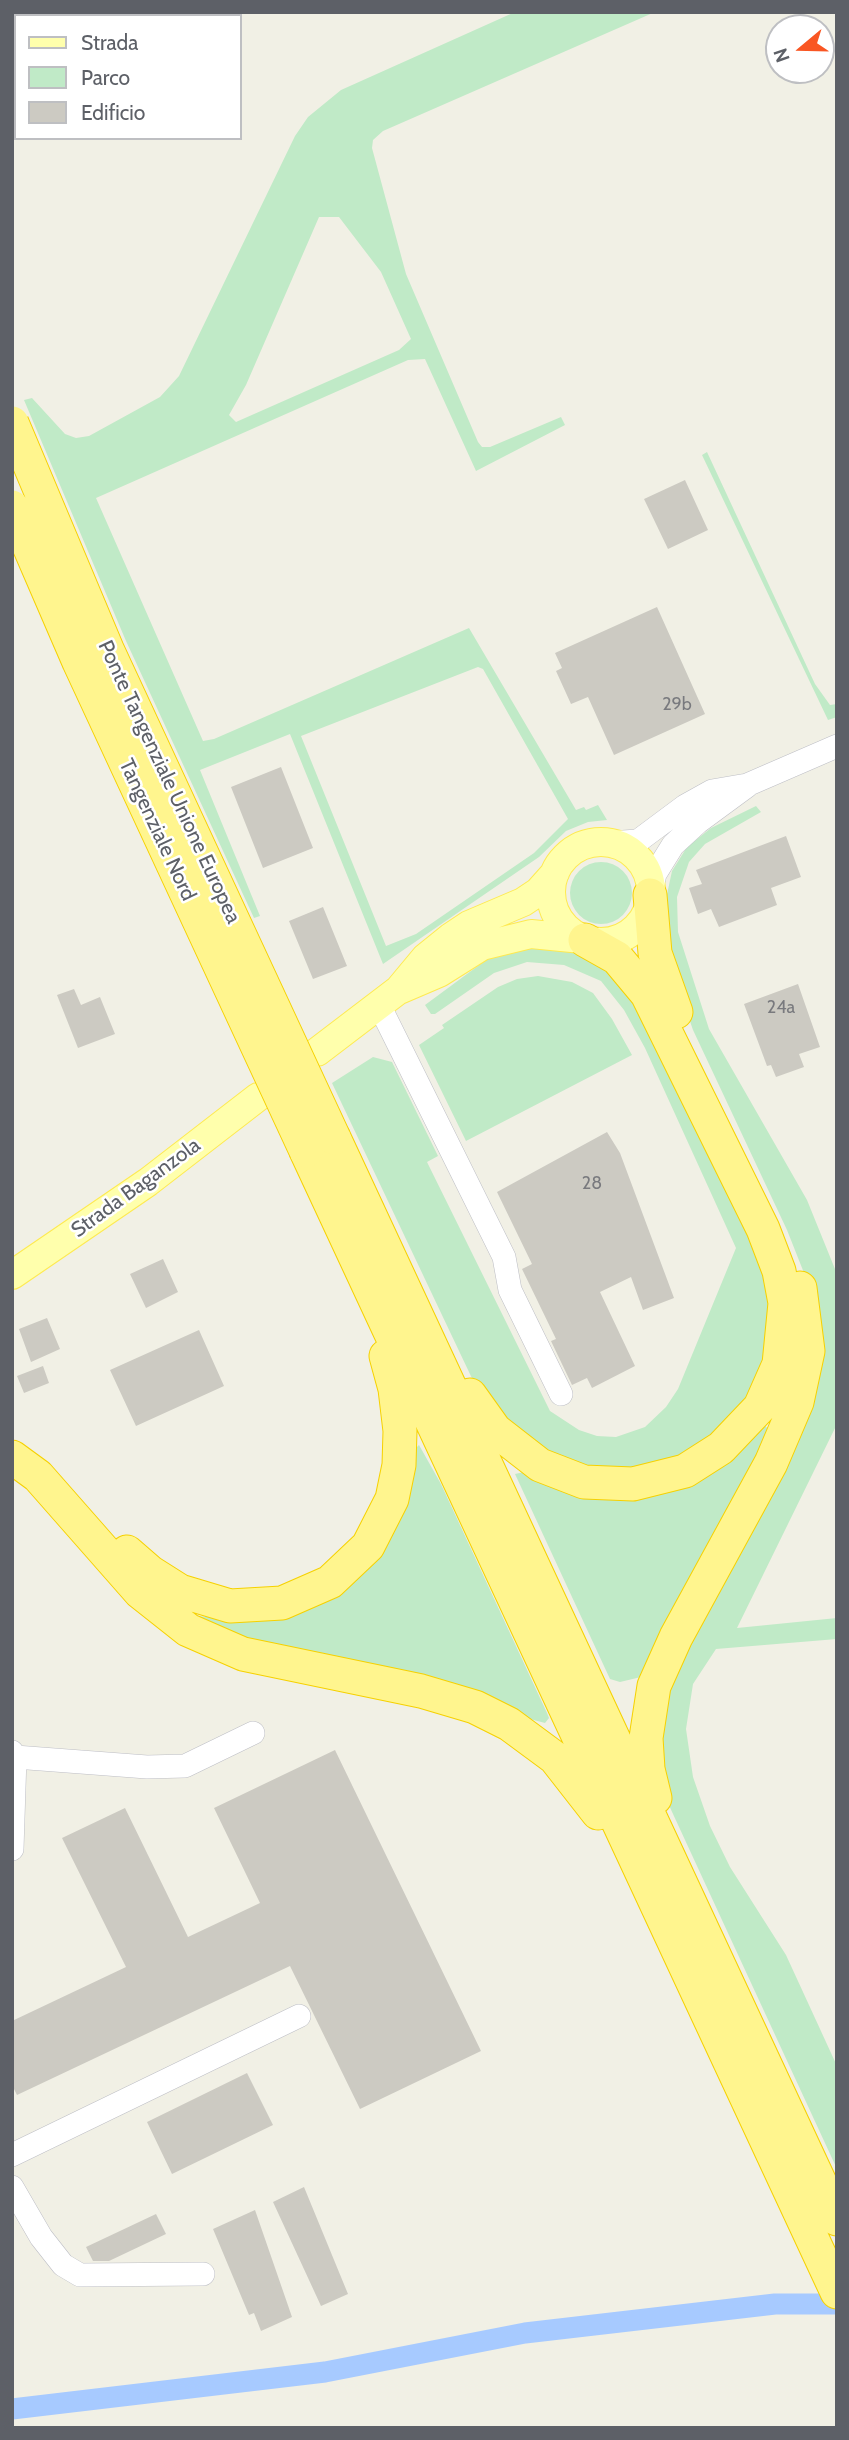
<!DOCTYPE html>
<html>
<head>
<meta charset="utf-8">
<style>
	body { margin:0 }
	#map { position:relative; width:849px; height:2440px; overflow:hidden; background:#f1f0e5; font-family:Cabin,sans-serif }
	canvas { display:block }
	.frame { position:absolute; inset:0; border:14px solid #5d6067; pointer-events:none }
	.legend { position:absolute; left:14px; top:14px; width:228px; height:126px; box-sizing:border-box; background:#fff; border:2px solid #bebfc2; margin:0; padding:9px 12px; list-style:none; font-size:21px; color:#5d6067 }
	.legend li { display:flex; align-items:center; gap:14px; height:35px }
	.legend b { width:35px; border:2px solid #bebfc2 }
	.north { position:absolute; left:765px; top:14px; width:70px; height:70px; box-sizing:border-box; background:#fff; border:2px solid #bebfc2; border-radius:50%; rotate:251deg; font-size:19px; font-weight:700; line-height:28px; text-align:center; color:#5d6067 }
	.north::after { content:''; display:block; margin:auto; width:24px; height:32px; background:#f95623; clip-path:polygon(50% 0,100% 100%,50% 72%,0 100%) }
</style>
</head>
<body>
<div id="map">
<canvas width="849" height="2440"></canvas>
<div class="frame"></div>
<ul class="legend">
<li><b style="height:9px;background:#ffffac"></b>Strada</li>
<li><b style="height:19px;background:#c0eac7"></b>Parco</li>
<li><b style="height:19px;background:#cccac2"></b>Edificio</li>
</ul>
<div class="north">N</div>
</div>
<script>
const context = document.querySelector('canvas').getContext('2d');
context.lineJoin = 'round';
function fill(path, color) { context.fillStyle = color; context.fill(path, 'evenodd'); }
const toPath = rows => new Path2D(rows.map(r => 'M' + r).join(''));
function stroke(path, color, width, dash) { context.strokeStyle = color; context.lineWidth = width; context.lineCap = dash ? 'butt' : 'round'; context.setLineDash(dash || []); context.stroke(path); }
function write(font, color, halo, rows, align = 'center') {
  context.font = font + ' Cabin,sans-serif'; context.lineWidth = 5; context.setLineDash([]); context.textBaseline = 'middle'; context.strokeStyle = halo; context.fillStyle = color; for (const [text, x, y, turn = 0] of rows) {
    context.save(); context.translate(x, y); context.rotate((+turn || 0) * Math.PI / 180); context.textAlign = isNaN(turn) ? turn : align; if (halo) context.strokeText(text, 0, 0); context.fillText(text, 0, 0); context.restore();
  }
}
fill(toPath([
	[515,12,655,12,383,131,373,140,372,148,406,274,478,442,482,447,490,447,561,417,565,425,476,471,425,359,408,360,96,498,203,741,214,739,469,628,576,810,584,807,586,810,598,805,607,820,588,822,566,831,539,857,383,964,290,734,200,770,260,916,254,918,126,641,24,400,32,398,65,434,76,438,89,436,160,397,179,376,295,136,308,117,341,90],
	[319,217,339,217,381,272,411,339,399,350,236,422,229,415,246,385],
	[478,667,483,669,568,819,534,853,416,934,386,946,301,736],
	[707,452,815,684,830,705,837,704,837,717,828,720,702,455],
	[756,806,761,812,705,844,689,862,677,897,678,932,709,1029,807,1200,837,1274,837,1424,737,1628,837,1618,837,1639,716,1649,693,1684,686,1729,693,1777,710,1826,730,1867,786,1955,837,2066,837,2169,667,1801,660,1700,793,1442,806,1278,787,1230,693,1030,673,972,666,899,672,871,687,847,711,828],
	'570 893a31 31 0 1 1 62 0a31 31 0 1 1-62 0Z',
	[532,946,574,950,625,982,771,1270,767,1373,705,1448,627,1475,550,1460,478,1391,332,1083,373,1057,392,1062,438,1156,427,1162,550,1411,579,1430,597,1436,616,1437,645,1427,666,1407,678,1389,736,1248,645,1048,624,1010,601,981,564,965,527,962,494,973,435,1014,431,1014,425,1005,490,957],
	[538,976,572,982,593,993,612,1019,632,1055,466,1141,419,1045,444,1028,442,1025,498,987,517,979],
	[765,1426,771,1431,641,1677,620,1682,610,1679,515,1474,524,1472,580,1492],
	[419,1445,441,1484,547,1713,549,1718,545,1723,285,1654,190,1615,242,1621,273,1619,306,1611,338,1594,378,1558,395,1530,402,1516,415,1449]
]), '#c0eac7');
stroke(toPath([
	[12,2409,325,2372,525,2333,775,2304,837,2304]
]), '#a7caff', 21);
fill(toPath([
	[685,480,708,530,668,549,644,499],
	[657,607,705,714,614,755,588,697,571,704,556,671,562,668,555,653],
	[281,767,313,848,263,868,231,787],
	[786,836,801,877,771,888,777,905,719,927,711,909,698,914,689,888,702,884,696,870],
	[323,907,347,966,313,979,289,921],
	[798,984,820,1047,799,1054,804,1067,776,1077,771,1065,767,1066,744,1004],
	[74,989,81,1005,100,997,115,1034,78,1048,57,995],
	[607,1132,620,1153,674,1298,643,1310,631,1277,600,1292,635,1366,592,1388,587,1378,572,1385,551,1341,556,1339,522,1269,532,1264,497,1192],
	[163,1259,178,1292,146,1308,130,1274],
	[47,1318,60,1349,31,1362,19,1329],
	[199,1330,224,1386,136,1426,110,1370],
	[43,1366,49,1383,24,1393,17,1376],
	[335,1750,481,2051,360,2109,290,1966,17,2095,12,2085,12,2021,126,1967,62,1838,125,1808,188,1937,260,1903,214,1808],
	[247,2073,273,2125,172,2174,147,2122],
	[304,2187,348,2294,321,2306,273,2202],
	[255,2210,292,2317,261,2331,254,2313,249,2315,213,2229],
	[156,2214,166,2234,109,2261,93,2261,86,2247]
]), '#cccac2');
const minor = toPath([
	[608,843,638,841,685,806,712,791,747,785,837,746],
	[650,895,655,874,673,845,698,822,747,786],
	[379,1005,504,1257,510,1290,561,1394],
	[12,1752,15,1757,12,1849],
	[15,1757,147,1767,185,1766,253,1733],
	[12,2155,299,2016],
	[12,2187,41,2237,63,2265,80,2275,203,2274]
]);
const major = toPath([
	'551 892a50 50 0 1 1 100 0a50 50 0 1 1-100 0Z',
	[400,988,425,958,451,937,469,925,523,902,538,892,555,873],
	[317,1052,397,991,439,973,482,946,531,934,582,939],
	[12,1275,148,1182,258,1097]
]);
const highway = toPath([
	[650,895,655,953,676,1012],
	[334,1138,837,2219],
	[306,1151,837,2292],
	[470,1395,495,1430,540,1465,584,1482,633,1484,685,1471,721,1448,760,1407,779,1364,785,1303,779,1271,763,1229,647,994,617,958,585,940],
	[12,1457,38,1476,140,1592,188,1630,243,1654,421,1691,475,1707,509,1724,555,1758,598,1813],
	[127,1552,150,1572,180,1591,230,1606,282,1603,330,1582,368,1546,392,1499,399,1465,400,1431,395,1389,386,1356],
	[655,1798,648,1769,646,1738,654,1686,676,1637,771,1463,797,1402,808,1351,800,1288]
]);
stroke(minor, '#bdbec5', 24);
stroke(major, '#feea51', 30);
stroke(highway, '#f6d100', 35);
stroke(minor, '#fff', 23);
stroke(major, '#ffffac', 28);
stroke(highway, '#fff58e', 33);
const highwayBridge = toPath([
	[12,423,107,649,334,1138],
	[12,507,79,662,306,1151]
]);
stroke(highwayBridge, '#f6d100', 35, []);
stroke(highwayBridge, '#fff58e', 33);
write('18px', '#797a7e', null, [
	["29b",677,705],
	["24a",781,1008],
	["28",592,1184]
]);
write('21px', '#5d6067', '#fff', [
	["Ponte Tangenziale Unione Europea",169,782,65],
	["Tangenziale Nord",157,830,65],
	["Strada Baganzola",136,1188,-36]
]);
</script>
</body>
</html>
